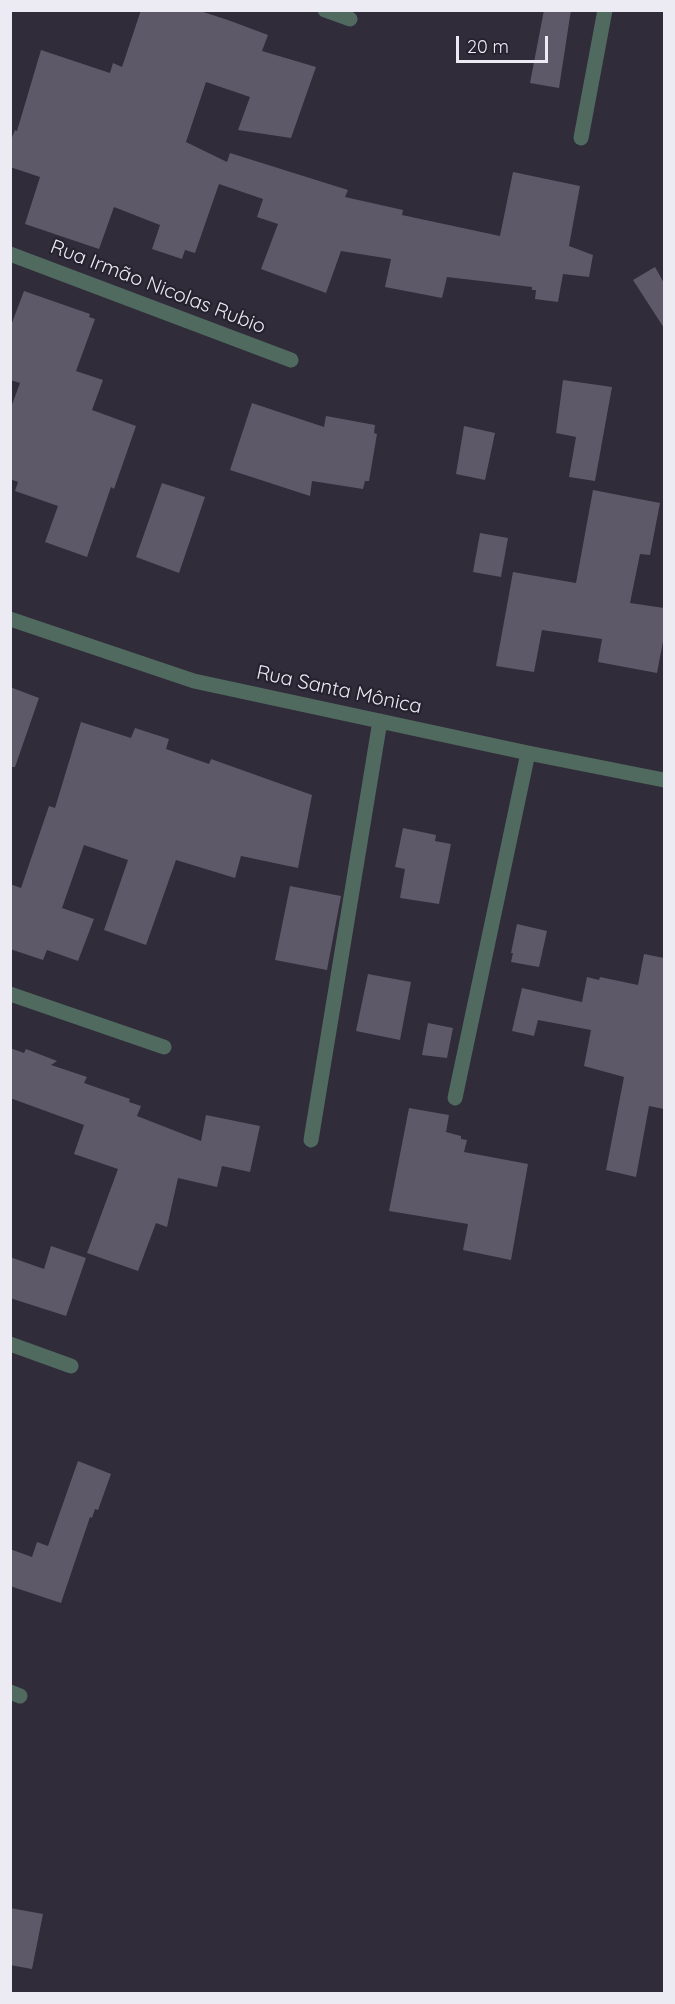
<!DOCTYPE html>
<html>
<head>
<meta charset="utf-8">
<style>
	body { margin:0 }
	#map { position:relative; width:675px; height:2004px; overflow:hidden; background:#302c39; font-family:Quicksand,sans-serif }
	canvas { display:block }
	.frame { position:absolute; inset:0; border:12px solid #eceaf3; pointer-events:none }
	.scale { position:absolute; left:456px; top:36px; width:92px; height:27px; box-sizing:border-box; border:3px solid #eceaf3; border-top:0; padding-left:8px; font-size:18px; line-height:21px; white-space:nowrap; color:#eceaf3; -webkit-text-stroke:4px #26222f; paint-order:stroke }
</style>
</head>
<body>
<div id="map">
<canvas width="675" height="2004"></canvas>
<div class="frame"></div>
<div class="scale">20 m</div>
</div>
<script>
const context = document.querySelector('canvas').getContext('2d');
context.lineJoin = 'round';
function fill(path, color) { context.fillStyle = color; context.fill(path, 'evenodd'); }
const toPath = rows => new Path2D(rows.map(r => 'M' + r).join(''));
function stroke(path, color, width, dash) { context.strokeStyle = color; context.lineWidth = width; context.lineCap = dash ? 'butt' : 'round'; context.setLineDash(dash || []); context.stroke(path); }
function write(font, color, halo, rows, align = 'center') {
  context.font = font + ' Quicksand,sans-serif'; context.lineWidth = 4.5; context.setLineDash([]); context.textBaseline = 'middle'; context.strokeStyle = halo; context.fillStyle = color; for (const [text, x, y, turn = 0] of rows) {
    context.save(); context.translate(x, y); context.rotate((+turn || 0) * Math.PI / 180); context.textAlign = isNaN(turn) ? turn : align; if (halo) context.strokeText(text, 0, 0); context.fillText(text, 0, 0); context.restore();
  }
}
fill(toPath([
	[141,10,197,10,228,20,268,35,262,51,316,67,291,138,238,130,250,97,206,82,186,142,227,162,230,153,348,190,345,197,403,210,402,215,500,236,513,172,580,186,569,246,593,255,589,277,563,274,558,302,535,299,536,290,532,290,532,287,447,277,442,298,385,287,391,259,341,251,326,293,261,269,278,224,257,217,263,199,219,184,195,253,185,250,182,259,152,249,160,225,114,207,99,249,25,224,40,177,10,167,10,142,15,130,17,131,41,50,110,73,113,63,122,67],
	[544,10,571,10,559,88,530,83],
	[655,267,664,283,664,328,633,280],
	[24,291,90,314,89,317,95,319,76,371,103,380,92,410,136,426,114,489,111,487,87,557,45,542,58,506,15,491,18,482,10,479,10,410,20,383,10,380,10,328],
	[563,380,612,387,595,481,569,477,576,437,556,433],
	[252,403,324,427,326,416,375,425,374,433,377,434,369,481,365,481,363,489,312,481,310,496,230,470],
	[464,426,495,433,485,480,456,474],
	[162,483,205,497,179,573,136,557],
	[593,490,660,503,650,555,640,554,630,603,664,608,664,636,657,673,598,662,602,639,542,630,534,672,496,666,513,572,576,583],
	[480,533,508,538,501,577,473,572],
	[10,687,39,698,15,767,10,767],
	[81,722,131,738,135,728,169,739,166,749,209,764,211,759,312,795,298,868,241,856,235,878,176,860,146,945,104,930,128,860,84,845,62,908,94,919,78,961,47,950,43,960,10,949,10,884,21,888,49,806,55,808],
	[403,828,436,835,435,841,451,844,439,904,400,898,405,869,395,867],
	[290,886,341,896,327,970,275,960],
	[517,924,547,931,539,967,511,962,513,953,511,953],
	[644,954,664,958,664,1109,649,1106,636,1177,606,1170,624,1077,584,1066,591,1030,538,1020,534,1036,512,1031,522,988,582,1002,587,977,599,980,600,977,638,985],
	[368,974,411,982,400,1040,356,1031],
	[428,1023,453,1028,447,1058,422,1055],
	[10,1048,24,1053,26,1049,57,1061,51,1065,87,1077,84,1083,130,1099,129,1102,141,1106,137,1116,201,1141,206,1115,260,1126,250,1172,222,1166,217,1187,178,1178,167,1227,156,1223,138,1271,87,1253,118,1169,74,1154,84,1125,10,1098],
	[409,1108,449,1115,446,1132,461,1136,461,1139,467,1140,464,1152,528,1164,511,1260,463,1250,468,1224,389,1211],
	[51,1246,86,1258,66,1316,10,1298,10,1257,44,1269],
	[78,1461,111,1474,98,1510,95,1509,92,1518,90,1517,61,1603,10,1586,10,1549,32,1557,37,1542,48,1546],
	[10,1908,43,1914,32,1969,10,1965]
]), '#5d5968');
stroke(toPath([
	[325,10,350,19],
	[581,138,605,10],
	[10,254,291,360],
	[10,619,194,681,528,753,664,780],
	[10,994,164,1047],
	[455,1098,528,753],
	[311,1140,380,721],
	[10,1344,71,1366],
	[10,1692,20,1696]
]), '#506a60', 15);
write('20px', '#eceaf3', '#26222f', [
	["Rua Irmão Nicolas Rubio",158,287,21],
	["Rua Santa Mônica",339,690,12]
]);
</script>
</body>
</html>
